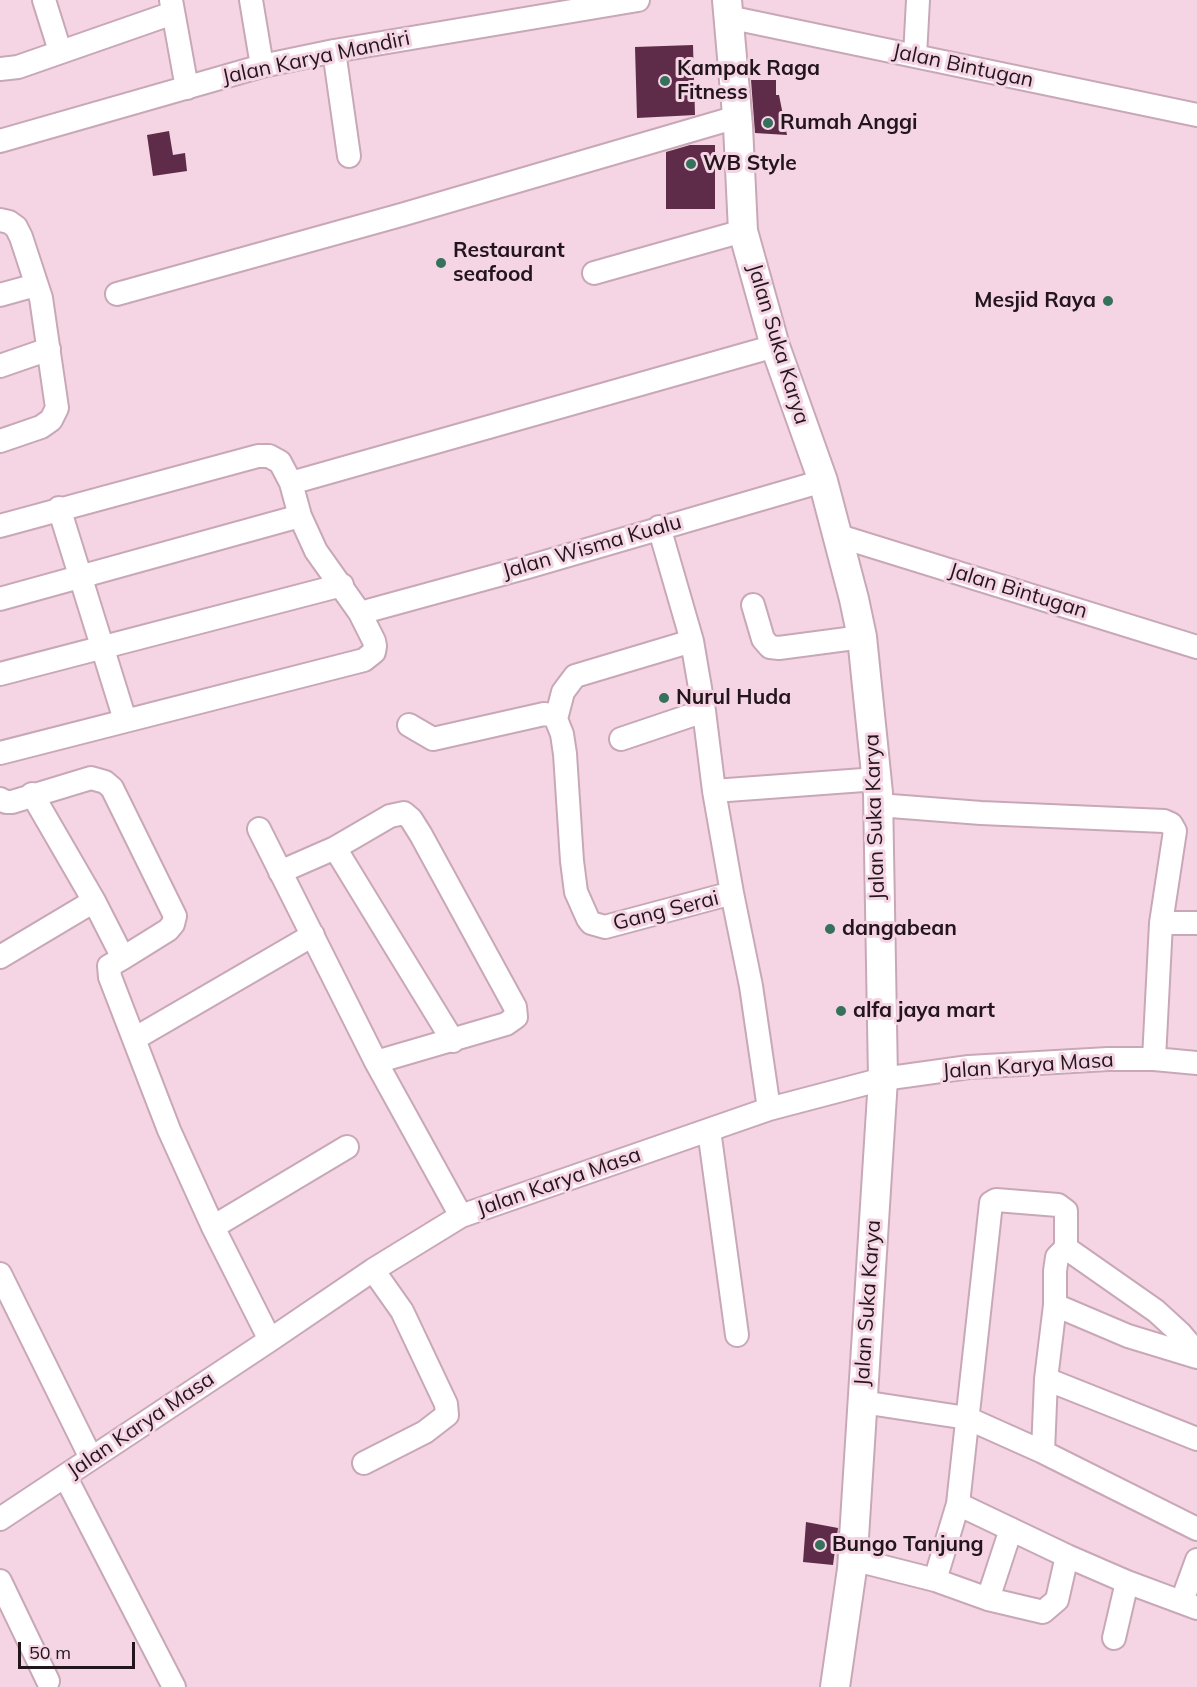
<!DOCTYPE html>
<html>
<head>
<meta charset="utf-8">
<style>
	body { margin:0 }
	#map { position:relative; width:1197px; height:1687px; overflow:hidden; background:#f5d4e4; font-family:Mulish,sans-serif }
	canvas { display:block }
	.scale { position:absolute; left:18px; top:1642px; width:117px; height:27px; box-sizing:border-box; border:3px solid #22161c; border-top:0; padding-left:8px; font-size:18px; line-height:21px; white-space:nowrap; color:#22161c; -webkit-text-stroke:4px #f5d4e4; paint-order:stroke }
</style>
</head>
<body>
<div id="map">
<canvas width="1197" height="1687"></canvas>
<div class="scale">50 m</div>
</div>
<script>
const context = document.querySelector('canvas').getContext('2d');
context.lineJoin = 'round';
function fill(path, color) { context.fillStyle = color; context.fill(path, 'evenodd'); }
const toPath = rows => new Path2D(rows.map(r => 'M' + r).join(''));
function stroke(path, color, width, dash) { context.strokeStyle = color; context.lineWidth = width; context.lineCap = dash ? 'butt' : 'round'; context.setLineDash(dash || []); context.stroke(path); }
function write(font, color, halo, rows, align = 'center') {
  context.font = font + ' Mulish,sans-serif'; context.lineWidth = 6; context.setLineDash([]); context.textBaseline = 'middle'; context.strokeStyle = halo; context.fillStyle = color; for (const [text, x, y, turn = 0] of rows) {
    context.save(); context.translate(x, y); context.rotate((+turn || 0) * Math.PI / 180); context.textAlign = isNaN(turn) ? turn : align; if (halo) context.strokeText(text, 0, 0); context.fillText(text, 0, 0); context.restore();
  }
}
fill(toPath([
	[693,45,695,115,637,118,635,47],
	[751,80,776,80,776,95,779,95,787,135,755,133],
	[169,131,173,155,185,153,187,171,153,176,147,135],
	[690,145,715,145,715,209,666,209,666,152],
	[806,1522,838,1528,833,1565,803,1562]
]), '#5e2c48');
const minor = toPath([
	[44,0,60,51],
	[171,0,187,88],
	[251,0,262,66],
	[728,17,1197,115],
	[334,51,349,156],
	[915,56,918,0],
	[0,69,18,67,173,13],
	[0,141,262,66,334,51,638,0],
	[0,220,9,222,16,227,21,237,41,298,57,408,51,420,41,427,0,441],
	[594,273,743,231],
	[117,294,401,215,737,117],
	[0,295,36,285],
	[0,366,49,349],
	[291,483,775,346],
	[59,508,125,720],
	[0,526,258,456,269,456,280,462,291,483,300,516,316,551,360,613,374,641,375,646,374,652,364,660,0,753],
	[659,527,692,641,704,711,714,791,732,893],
	[839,536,1197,647],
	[0,599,300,516],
	[753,605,763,639,770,647,779,648,862,637],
	[360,613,528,567,823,481],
	[0,674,342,585],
	[556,719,562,734,565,754,572,861,576,892,588,919,591,923,605,927,732,893,751,986,769,1109],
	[556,719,563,692,575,676,692,641],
	[409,725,433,739,544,714,551,715,556,719],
	[621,739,704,711],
	[714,791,877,779],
	[32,794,94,901,123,958,109,966,110,977,169,1130,213,1227,270,1340],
	[0,799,6,802,12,802,91,778,105,782,112,788,175,916,173,924,168,930,123,958],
	[878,805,981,813,1164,821,1171,824,1175,831,1161,923,1154,1059],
	[259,829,376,1062,461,1216],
	[335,848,453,1041],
	[280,872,335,848,390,816,404,813,411,819,421,835,515,1007,516,1017,506,1024,376,1062],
	[1161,923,1197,923],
	[0,957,94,901],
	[134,1039,313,935],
	[709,1130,737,1335],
	[213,1227,347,1147],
	[0,1274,91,1458],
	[1055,1305,1128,1336,1197,1357],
	[1046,1379,1197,1439],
	[862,1402,967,1418,1043,1452,1197,1529],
	[1043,1452,1046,1379,1055,1305,1055,1271,1057,1257,1066,1248,1156,1311,1180,1333,1197,1353],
	[364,1463,425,1432,447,1415,446,1404,402,1311,373,1270],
	[65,1476,174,1687],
	[958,1504,1067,1556,1127,1582,1197,1608],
	[0,1519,270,1340,373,1270,461,1216,769,1109,883,1079,969,1067,1108,1059,1154,1059,1197,1063],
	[852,1559,935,1580,988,1599,1043,1612,1057,1600,1067,1556],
	[935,1580,958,1504,991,1203,996,1200,1058,1205,1066,1211,1066,1248],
	[0,1581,48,1681],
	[988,1599,1011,1529],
	[1182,1601,1197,1560],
	[1114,1638,1127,1582]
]);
const major = toPath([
	[727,0,738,126,743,231,775,346,823,481,854,599,862,637,878,793,883,1079,852,1569,835,1687]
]);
stroke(minor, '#c8a8b7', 26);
stroke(major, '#c8a8b7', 32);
stroke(minor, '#fff', 22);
stroke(major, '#fff', 28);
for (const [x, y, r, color] of [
	[665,81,6,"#35715b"],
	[768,123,6,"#35715b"],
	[691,164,6,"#35715b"],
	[441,263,6,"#35715b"],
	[1108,301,6,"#35715b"],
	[664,698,6,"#35715b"],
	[830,929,6,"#35715b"],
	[841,1011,6,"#35715b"],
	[820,1545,6,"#35715b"]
]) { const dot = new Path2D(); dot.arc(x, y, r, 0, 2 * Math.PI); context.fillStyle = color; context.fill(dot); stroke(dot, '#f5d4e4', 2); }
write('21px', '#22161c', '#f5d4e4', [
	["Jalan Karya Mandiri",316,58,-12],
	["Jalan Bintugan",963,66,12],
	["Jalan Suka Karya",778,344,73],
	["Jalan Wisma Kualu",592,547,-16],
	["Jalan Bintugan",1018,591,17],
	["Jalan Suka Karya",875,817,-92],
	["Gang Serai",666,911,-14],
	["Jalan Karya Masa",1028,1066,-4],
	["Jalan Karya Masa",559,1182,-19],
	["Jalan Suka Karya",868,1303,-86],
	["Jalan Karya Masa",141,1425,-34]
]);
write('bold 21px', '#22161c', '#f5d4e4', [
	["Kampak Raga",677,69],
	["Fitness",677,93],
	["Rumah Anggi",780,123],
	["WB Style",703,164],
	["Restaurant",453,251],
	["seafood",453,275],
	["Mesjid Raya",1096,301,"right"],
	["Nurul Huda",676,698],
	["dangabean",842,929],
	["alfa jaya mart",853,1011],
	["Bungo Tanjung",832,1545]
], 'left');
</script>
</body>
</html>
